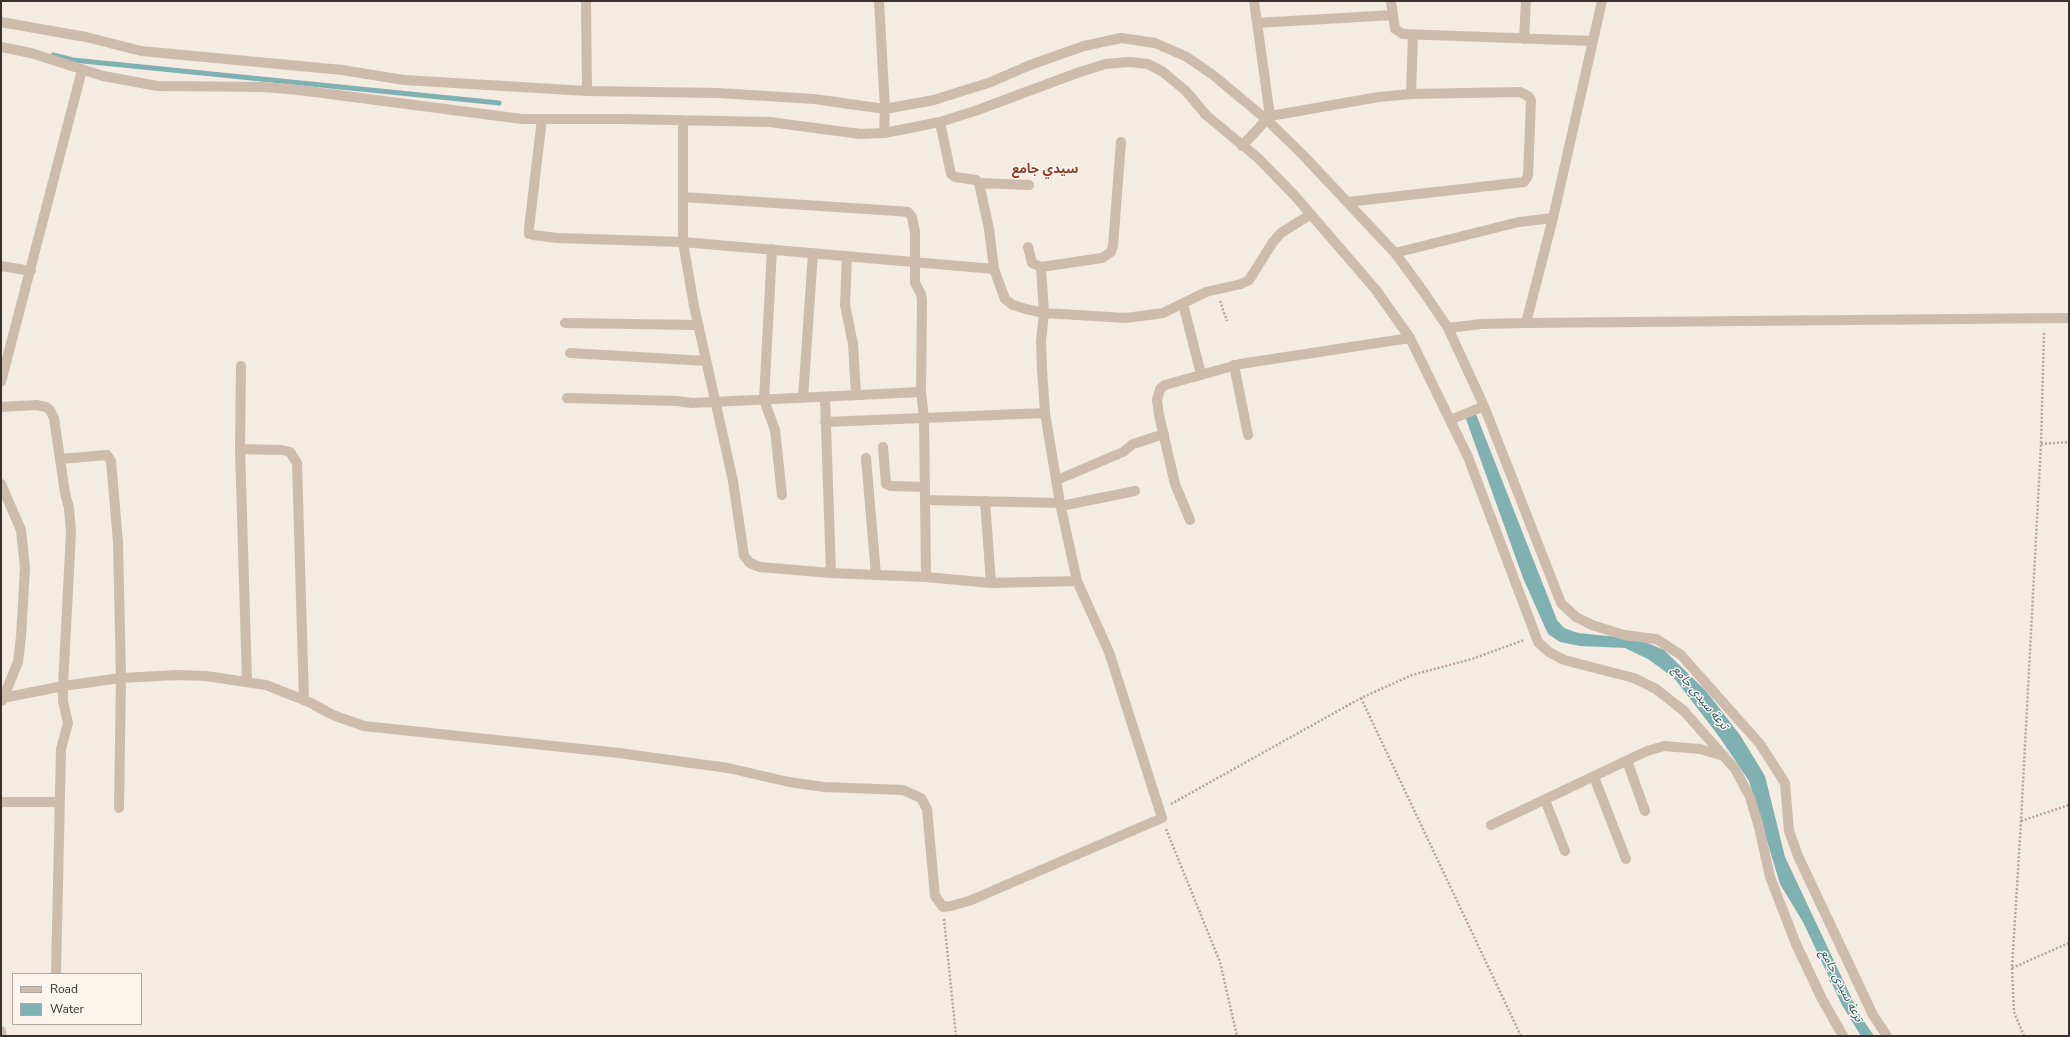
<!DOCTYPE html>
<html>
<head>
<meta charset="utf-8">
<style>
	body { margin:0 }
	#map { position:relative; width:2070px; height:1037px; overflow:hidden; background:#f4ebe1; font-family:"Nunito Sans",sans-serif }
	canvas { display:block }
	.frame { position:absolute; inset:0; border:2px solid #3b302b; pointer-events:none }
	.legend { position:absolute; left:12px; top:973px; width:130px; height:52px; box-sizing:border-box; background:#fbf5ee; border:1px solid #aea6a0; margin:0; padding:5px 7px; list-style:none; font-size:12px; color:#3b302b }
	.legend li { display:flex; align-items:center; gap:8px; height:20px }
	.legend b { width:20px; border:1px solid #aea6a0 }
</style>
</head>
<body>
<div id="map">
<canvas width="2070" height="1037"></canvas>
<div class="frame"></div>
<ul class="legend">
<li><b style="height:5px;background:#cdbbac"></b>Road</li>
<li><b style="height:11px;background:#7fb0b2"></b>Water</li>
</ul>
</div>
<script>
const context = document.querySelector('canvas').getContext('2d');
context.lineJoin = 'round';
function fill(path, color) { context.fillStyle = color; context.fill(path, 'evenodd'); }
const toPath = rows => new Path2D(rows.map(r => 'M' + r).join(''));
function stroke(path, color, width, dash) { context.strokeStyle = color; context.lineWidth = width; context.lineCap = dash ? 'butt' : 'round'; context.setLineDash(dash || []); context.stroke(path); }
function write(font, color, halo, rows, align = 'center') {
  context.font = font + ' "Nunito Sans","Noto Sans Arabic",sans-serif'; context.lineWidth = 3; context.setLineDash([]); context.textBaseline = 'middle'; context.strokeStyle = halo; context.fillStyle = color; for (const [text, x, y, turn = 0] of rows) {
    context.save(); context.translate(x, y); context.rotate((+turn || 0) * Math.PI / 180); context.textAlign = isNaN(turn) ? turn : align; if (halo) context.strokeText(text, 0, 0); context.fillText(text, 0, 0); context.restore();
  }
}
fill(toPath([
	[1474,409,1557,620,1564,628,1578,633,1638,639,1664,650,1706,691,1740,735,1765,776,1785,857,1859,1014,1874,1036,1861,1036,1842,1005,1803,922,1780,884,1749,781,1718,735,1674,678,1648,659,1625,648,1580,646,1560,642,1548,634,1523,578,1466,419,1468,411]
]), '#7fb0b2');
stroke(toPath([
	[53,55,73,60,499,103]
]), '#7fb0b2', 5);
stroke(toPath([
	[1220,301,1227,321],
	[2041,444,2069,442],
	[1361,698,1521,1036],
	[1171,804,1361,698,1412,675,1472,659,1524,640],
	[2021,821,2069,805],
	[1166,829,1220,962,1237,1036],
	[944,919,956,1036],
	[2012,968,2069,943],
	[2024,1036,2014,1012,2012,968,2021,821,2041,444,2044,331]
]), '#b9a596', 2.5, [2, 2]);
stroke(toPath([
	[586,1,587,91],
	[879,1,885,109,884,133],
	[1254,1,1270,116],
	[1391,1,1395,29,1403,34,1593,41],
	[1,22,86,37,141,51,342,70,404,80,587,91,718,93,814,99,885,109,934,100,991,82,1030,65,1084,46,1121,38,1155,43,1187,57,1213,75,1267,120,1302,154,1395,253,1423,291,1448,328,1484,406,1561,603,1576,617,1592,625,1624,635,1656,639,1681,655,1760,744,1785,783,1789,831,1798,856,1873,1015,1887,1036],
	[1257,23,1393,15],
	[1524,39,1526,1],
	[1,47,31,53,103,76,158,86,264,87,299,90,522,119,623,119,770,122,860,134,884,133,940,122,975,111,1077,73,1105,64,1129,62,1148,64,1163,72,1186,91,1206,115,1258,158,1295,196,1376,290,1410,338,1468,457,1538,642,1549,652,1564,660,1634,678,1656,689,1684,711,1735,769,1750,797,1759,827,1770,877,1796,944,1822,999,1843,1036],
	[1411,94,1413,35],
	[542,119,529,228,529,234,533,235,557,238,683,242,994,269],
	[683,120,683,242,694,306,733,481,744,556,750,563,760,567,831,573,926,577,991,583,1077,581],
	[940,122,951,174,955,177,976,180,979,183,989,229,994,269,1005,299,1013,305,1026,309,1044,313,1126,318,1163,313,1206,292,1241,284,1249,280,1273,242,1281,233,1311,214],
	[1242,146,1270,116,1379,97,1411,94,1520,92,1528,96,1531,100,1528,176,1524,182,1347,202],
	[979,183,1029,185],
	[683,197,897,211,908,212,912,217,915,232,915,283,921,294,922,301,921,392,924,418,926,577],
	[772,249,764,400,775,430,782,495],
	[1395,253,1519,222,1553,218],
	[847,256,845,305,853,344,856,395],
	[1,266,31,271],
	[1041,267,1102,258,1111,252,1113,246,1121,142],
	[1183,304,1201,374],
	[565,323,698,325],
	[1526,323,1553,218,1602,1],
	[1448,328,1481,324,1526,323,2069,318],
	[570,353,706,361],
	[1234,365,1248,435],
	[241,366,240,449,247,681],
	[1,382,82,70],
	[825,397,831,573],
	[567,398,677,401,692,403,921,392],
	[803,398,813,253],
	[1,407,36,405,46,407,50,410,54,418,65,493,69,508,71,532,63,686,63,701,68,723,61,749,56,974],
	[1450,420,1484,406],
	[825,422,1045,413],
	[883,447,886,484,891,486,925,487],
	[240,449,282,450,290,452,297,463,304,700],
	[866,458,876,575],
	[60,459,107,455,111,461,118,542,121,678,119,808],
	[1057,480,1123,452,1133,444,1164,434],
	[1,484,21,530,25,568,21,637,18,662,2,701],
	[925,500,1060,503],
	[985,501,991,583],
	[1061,506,1135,491],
	[1190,520,1175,484,1159,415,1157,400,1160,389,1165,385,1240,364,1410,338],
	[3,698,63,686,121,678,177,675,206,676,266,685,309,702,333,715,364,726,619,753,728,768,789,782,824,787,903,790,921,798,927,809,935,896,943,907,951,906,969,901,1162,818,1109,652,1077,581,1060,503,1045,413,1042,369,1041,341,1044,313,1041,267,1032,263,1028,247],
	[1627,761,1645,811],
	[1594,777,1626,859],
	[1545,800,1565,851],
	[1,802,60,802],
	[1491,825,1647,751,1664,746,1700,749,1724,756],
	[1,1031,2,1036]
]), '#cdbbac', 10);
write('italic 12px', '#1f5a5e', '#fbf5ee', [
	["ترعة سيدي جامع",1700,698,50],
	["ترعة سيدي جامع",1841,986,63]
]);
write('bold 13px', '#8c3b22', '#fbf5ee', [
	["سيدي جامع",1045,170]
]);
</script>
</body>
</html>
